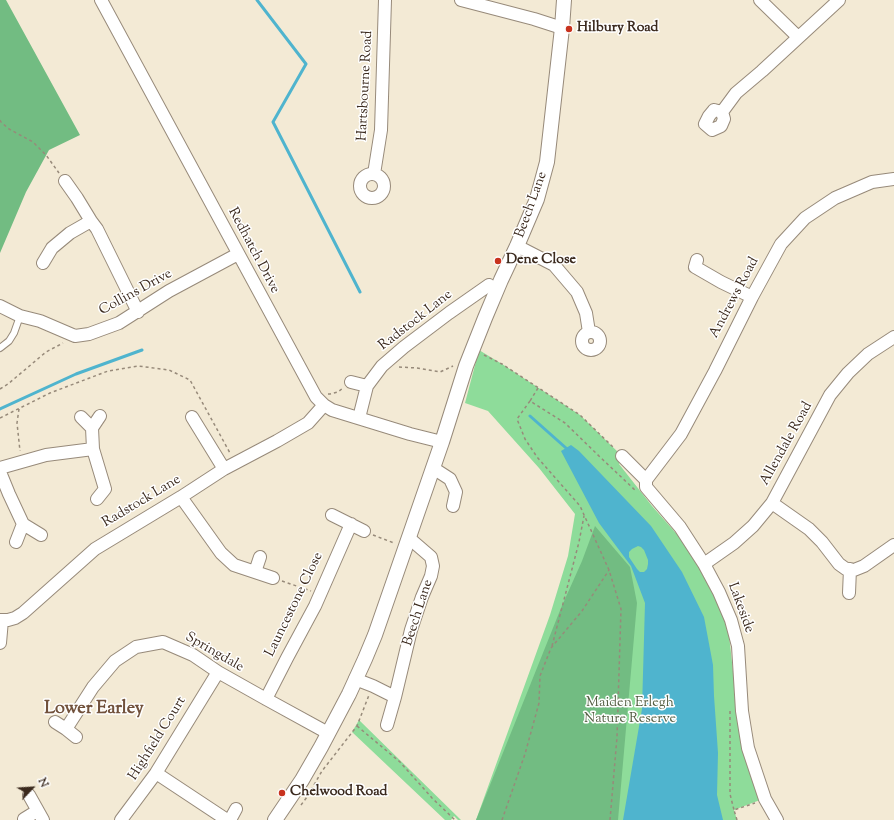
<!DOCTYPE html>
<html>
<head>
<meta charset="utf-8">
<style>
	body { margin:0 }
	#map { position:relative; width:894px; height:820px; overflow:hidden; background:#f3ead5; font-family:"Sorts Mill Goudy",serif }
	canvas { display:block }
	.north { position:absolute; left:12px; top:768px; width:40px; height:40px; -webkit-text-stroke:3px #fff; paint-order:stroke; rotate:65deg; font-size:11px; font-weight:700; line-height:16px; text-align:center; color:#3b2a1e }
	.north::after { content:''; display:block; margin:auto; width:14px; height:18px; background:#3b2a1e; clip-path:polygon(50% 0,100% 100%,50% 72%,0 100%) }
</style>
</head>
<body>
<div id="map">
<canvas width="894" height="820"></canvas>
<div class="north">N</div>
</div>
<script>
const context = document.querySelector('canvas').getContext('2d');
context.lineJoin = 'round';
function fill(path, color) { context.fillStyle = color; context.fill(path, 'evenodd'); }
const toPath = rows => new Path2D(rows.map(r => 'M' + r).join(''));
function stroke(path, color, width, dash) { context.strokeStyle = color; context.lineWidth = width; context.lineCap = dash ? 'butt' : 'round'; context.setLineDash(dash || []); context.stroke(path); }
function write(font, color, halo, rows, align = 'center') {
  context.font = font + ' "Sorts Mill Goudy",serif'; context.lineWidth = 3; context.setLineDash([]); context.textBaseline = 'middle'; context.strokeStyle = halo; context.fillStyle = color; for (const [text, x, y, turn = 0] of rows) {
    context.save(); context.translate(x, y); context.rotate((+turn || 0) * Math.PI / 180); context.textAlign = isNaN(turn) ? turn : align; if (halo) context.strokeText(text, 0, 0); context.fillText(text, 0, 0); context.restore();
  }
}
fill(toPath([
	[479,350,502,364,580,415,622,456,619,464,652,506,682,540,707,579,728,626,740,735,747,765,760,800,734,810,737,820,476,820,550,615,568,556,575,514,539,468,488,411,465,403],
	[359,720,461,820,458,820,454,816,451,820,445,820,352,732]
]), '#8edc9a');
fill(toPath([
	[0,0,6,0,80,135,49,150,26,192,0,253],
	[595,526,630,567,637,603,618,820,476,820,561,608,582,561]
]), '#72bc82');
fill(toPath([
	[571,445,579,451,651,526,682,572,704,617,713,665,714,696,718,753,717,795,723,820,623,820,642,709,645,603,631,566,599,523,561,451],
	[638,546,641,547,644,550,648,560,648,564,647,569,644,572,640,572,637,569,629,557,629,552,632,549]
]), '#4fb4ce');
stroke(toPath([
	[257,0,306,64,273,122,360,292],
	[0,409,76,374,142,350],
	[530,416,566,448]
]), '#4fb4ce', 3);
const service = toPath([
	[0,348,9,341,14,333,20,316]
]);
const minor = toPath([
	[101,0,316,397,324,405,332,410,410,434,442,442],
	[461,0,534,19,562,28],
	[760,0,798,37],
	[714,110,722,112,724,119,721,126,712,130,705,124,709,116,714,110],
	[722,112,736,93,762,71,839,0],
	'360 186a12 12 0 1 1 24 0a12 12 0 1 1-24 0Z',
	[374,174,381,130,385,0],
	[65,181,77,198,91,221,97,229,138,312],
	[517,246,554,265,577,292,586,313,589,332],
	[697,260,695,267,721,282,752,297],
	[43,263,52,248,70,233,91,221],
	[0,306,20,316,40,321,75,336,89,334,119,323,169,291,238,254],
	'582 341a9 9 0 1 1 18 0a9 9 0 1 1-18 0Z',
	[351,382,367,386],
	[192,417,224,469],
	[359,418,367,386,382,366,404,347,449,313,489,285],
	[92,428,100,416],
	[93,449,105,489,97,499],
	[622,456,646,480,646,487,680,527,704,564,719,592,731,620,738,646,742,711,748,748,765,799,777,820],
	[0,468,46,455,93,449,92,428,81,417],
	[433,468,450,479,456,492,453,506],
	[0,472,9,494,23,524,16,542],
	[646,480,681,434,715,371,752,297,781,244,805,218,835,198,872,182,894,179],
	[181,497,221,553,234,565,273,578],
	[772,503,809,529,822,542,839,564,846,569,854,570,864,566,894,545],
	[332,515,364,531],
	[23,524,41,535],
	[704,564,734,543,753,526,772,503,830,395,848,373,868,354,894,337],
	[255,572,260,557],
	[849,593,850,569],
	[0,620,8,620,15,618,23,613,95,549,181,497,224,469,277,441,308,423,324,405],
	[0,643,2,620],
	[355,679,373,686,395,697,411,630,422,597,431,576,433,566,431,557,409,538],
	[266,699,287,658,315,606,351,524],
	[55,722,66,729],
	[387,725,395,697],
	[76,737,66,729,93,687,115,661,136,647,163,642,193,655,218,672,266,699,328,733],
	[156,773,227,820],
	[29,795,43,820],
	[24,819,37,811],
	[121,820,156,773,218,672],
	[230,820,236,809]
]);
const tertiary = toPath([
	[275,820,302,780,321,747,349,694,365,659,375,635,442,442,466,366,485,318,501,280,517,246,537,199,547,162,562,28,564,0]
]);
stroke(service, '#978a7a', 8);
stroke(minor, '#978a7a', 14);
stroke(tertiary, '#978a7a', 16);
stroke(toPath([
	[0,120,1,122,9,129,33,142,46,155,59,173],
	[484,355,502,364,580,415,615,449],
	[399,367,417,368,440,372,453,366],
	[538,388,530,401,565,423,600,457,636,491],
	[0,389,8,384,46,352,63,343],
	[328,394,330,394,338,392,343,388],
	[530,401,517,419,525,439,537,457,580,506,609,570,621,609,617,737,610,820],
	[19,409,17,423,20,451],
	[0,418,50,393,108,371,138,366,169,370,190,380,230,453],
	[373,535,394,543],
	[282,581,311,591],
	[552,646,579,542,584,516],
	[730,711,730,794,734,810],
	[357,726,400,762,432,798,455,820],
	[301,805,307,797,322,771,357,726,369,695],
	[502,820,525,754,539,703,540,676,551,648,582,611,609,570],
	[737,820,734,810,755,803]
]), '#978a7a', 1.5, [3, 3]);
stroke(service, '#fff', 6);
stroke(minor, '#fff', 12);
stroke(tertiary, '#fff', 14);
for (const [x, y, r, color] of [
	[569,29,4,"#c8321e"],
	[498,261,4,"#c8321e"],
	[282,793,4,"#c8321e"]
]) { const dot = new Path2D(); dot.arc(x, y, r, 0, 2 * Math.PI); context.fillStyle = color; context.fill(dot); stroke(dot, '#fff', 1.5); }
write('bold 14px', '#3b2a1e', '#fff', [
	["Hilbury Road",577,29],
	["Dene Close",506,261],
	["Chelwood Road",290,793]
], 'left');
write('14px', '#3b2a1e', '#fff', [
	["Hartsbourne Road",366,86,-87],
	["Beech Lane",532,205,-70],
	["Redhatch Drive",253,251,62],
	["Collins Drive",136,293,-29],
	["Andrews Road",735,298,-62],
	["Radstock Lane",416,321,-38],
	["Allendale Road",787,444,-61],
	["Radstock Lane",142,502,-31],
	["Launcestone Close",295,605,-64],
	["Lakeside",740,608,70],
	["Beech Lane",419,613,-72],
	["Springdale",214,653,30],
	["Highfield Court",158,739,-58]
]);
write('14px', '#545f43', '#fff', [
	["Maiden Erlegh",630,704],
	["Nature Reserve",630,720]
]);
write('bold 18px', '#71513b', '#fff', [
	["Lower Earley",94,710]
]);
</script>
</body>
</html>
